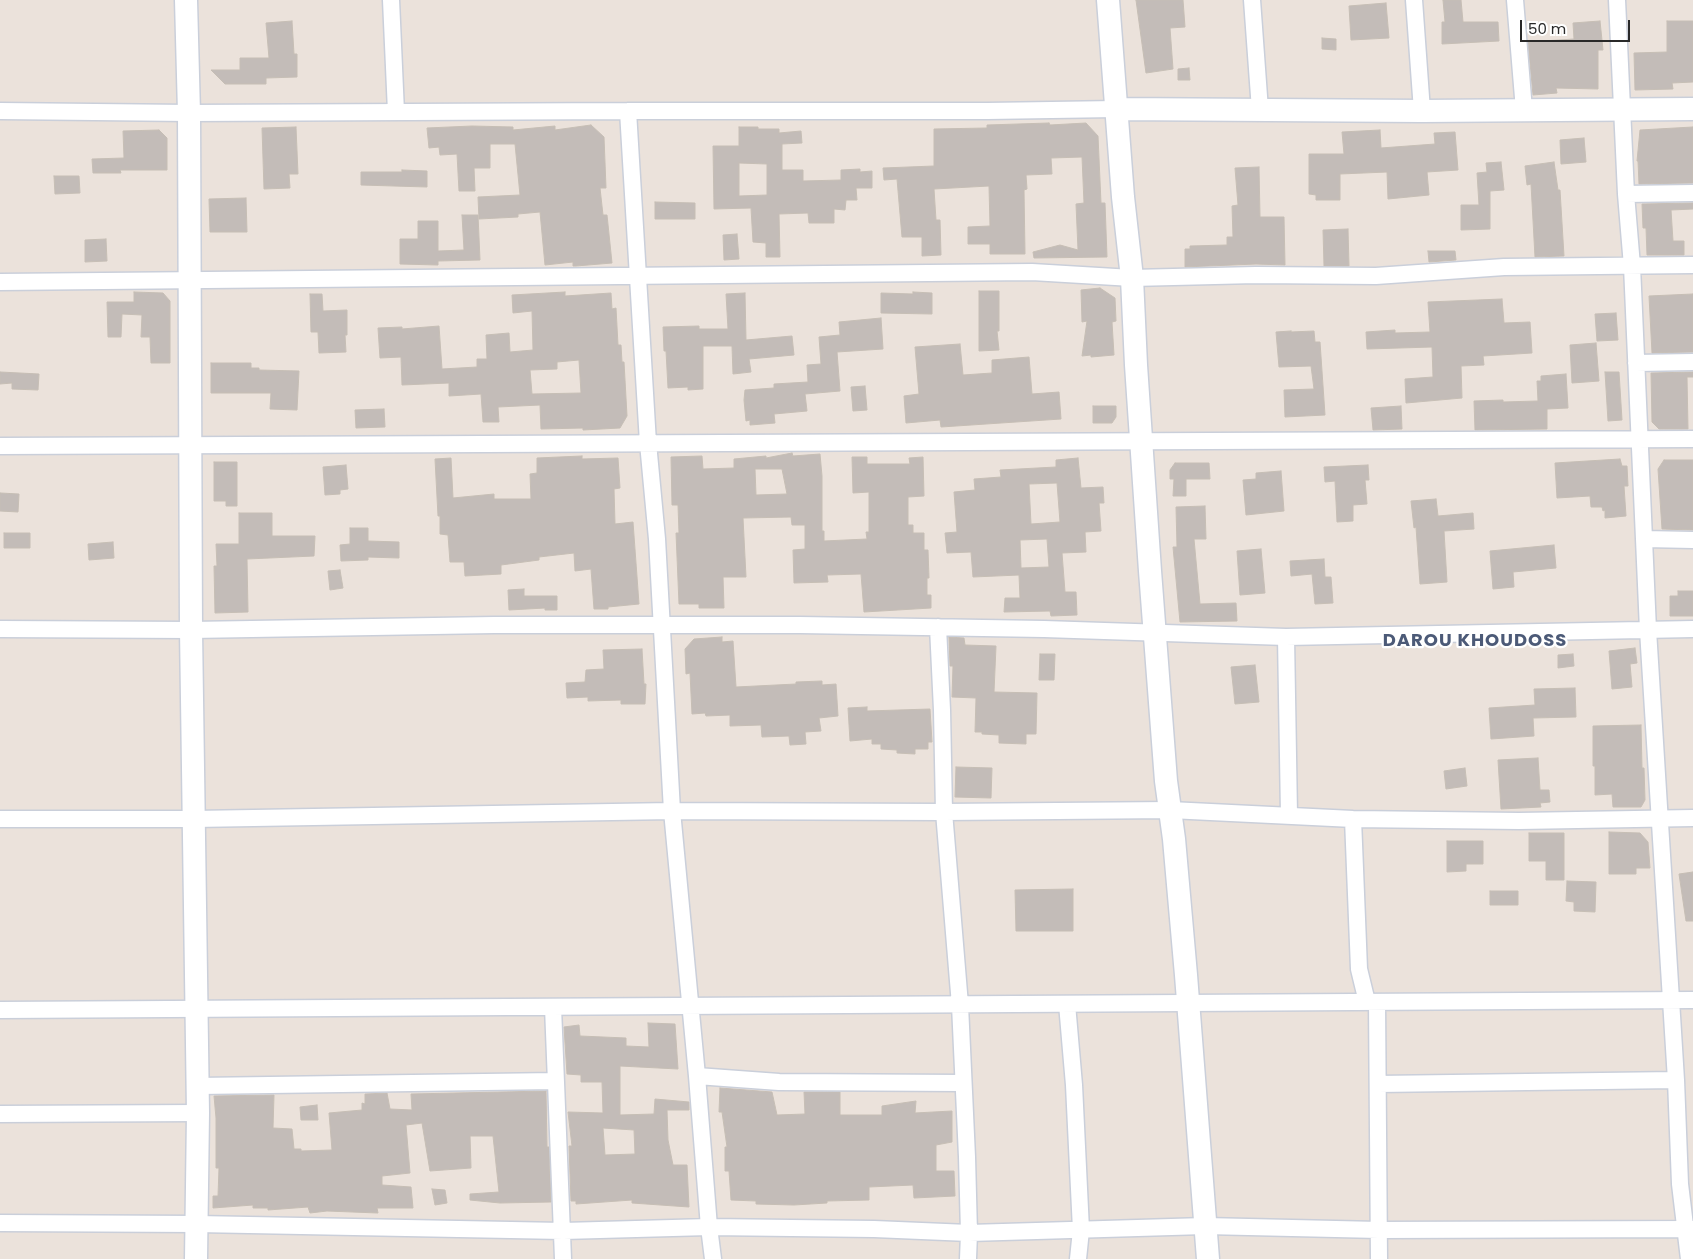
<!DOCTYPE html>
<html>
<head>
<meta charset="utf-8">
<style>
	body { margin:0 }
	#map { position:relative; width:1693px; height:1259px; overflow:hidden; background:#ebe2db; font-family:Poppins,sans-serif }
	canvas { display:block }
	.scale { position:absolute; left:1520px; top:20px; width:110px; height:22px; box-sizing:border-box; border:2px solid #292929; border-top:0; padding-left:6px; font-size:15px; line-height:18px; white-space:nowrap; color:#292929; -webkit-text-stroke:4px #fff; paint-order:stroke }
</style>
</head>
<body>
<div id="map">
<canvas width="1693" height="1259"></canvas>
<div class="scale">50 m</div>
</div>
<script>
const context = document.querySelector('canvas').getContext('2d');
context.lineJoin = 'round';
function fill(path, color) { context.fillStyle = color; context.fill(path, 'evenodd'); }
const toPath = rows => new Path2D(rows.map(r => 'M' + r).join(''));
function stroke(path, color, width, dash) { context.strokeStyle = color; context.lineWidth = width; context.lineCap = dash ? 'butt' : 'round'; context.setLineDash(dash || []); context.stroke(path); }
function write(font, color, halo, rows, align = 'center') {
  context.font = font + ' Poppins,sans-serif'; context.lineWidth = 4.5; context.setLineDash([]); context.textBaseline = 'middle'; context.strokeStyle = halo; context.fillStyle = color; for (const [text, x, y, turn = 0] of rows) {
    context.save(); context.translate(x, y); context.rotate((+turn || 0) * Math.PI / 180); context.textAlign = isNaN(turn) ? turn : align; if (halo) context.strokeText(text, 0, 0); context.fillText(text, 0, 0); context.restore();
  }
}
const building = toPath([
	[1136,0,1183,0,1185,27,1170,28,1173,69,1146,73,1136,0],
	[1443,0,1461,0,1463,22,1498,22,1499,41,1442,44,1442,22,1445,22,1443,0],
	[1386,3,1389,38,1351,40,1349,6,1386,3],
	[292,21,294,54,297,54,297,77,266,78,266,84,225,84,211,70,240,70,240,58,269,58,266,23,292,21],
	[1600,21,1603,50,1598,50,1598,89,1556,88,1557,93,1533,95,1528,42,1574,39,1573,23,1600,21],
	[1667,21,1693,21,1693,82,1672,83,1673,89,1635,90,1634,53,1667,52,1667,21],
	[1322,38,1336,39,1336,50,1322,49,1322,38],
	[1189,68,1190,80,1178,80,1178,69,1189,68],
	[1049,123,1050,125,1086,123,1098,136,1101,203,1105,203,1107,257,1034,258,1033,252,1060,245,1078,250,1076,204,1084,203,1082,157,1051,158,1052,174,1026,175,1027,189,1024,190,1025,254,990,254,990,244,968,244,968,227,990,226,989,186,934,189,936,220,940,220,941,255,922,256,922,237,902,237,897,179,884,180,883,168,934,166,934,129,987,128,987,125,1049,123],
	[591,125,604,137,606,188,600,188,603,215,607,215,612,263,576,266,573,266,573,262,545,265,540,212,518,214,518,217,479,219,478,197,520,195,515,144,490,144,490,168,474,168,475,191,459,191,457,154,440,155,439,147,429,148,427,128,472,126,513,127,513,130,555,126,555,130,591,125],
	[296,127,298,174,289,174,290,188,264,189,262,128,296,127],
	[739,127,758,127,758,129,779,129,779,133,801,131,802,143,782,144,782,170,803,170,803,181,841,180,841,170,860,169,860,172,872,171,872,188,856,188,857,200,846,200,845,210,834,209,834,223,809,223,808,213,779,214,780,257,766,257,766,243,753,242,751,208,714,209,713,146,739,146,739,127],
	[739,163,767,164,767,195,739,196,739,163],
	[1693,127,1693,183,1639,184,1638,161,1637,161,1640,130,1693,127],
	[159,130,167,138,167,170,120,170,121,173,93,173,92,159,124,158,123,131,159,130],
	[1380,130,1381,148,1435,144,1434,133,1455,132,1458,170,1427,172,1429,195,1388,199,1387,172,1340,174,1340,200,1316,200,1316,195,1309,194,1309,154,1344,154,1342,132,1380,130],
	[1584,138,1586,162,1561,164,1560,140,1584,138],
	[1501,162,1504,190,1490,191,1490,229,1461,230,1461,205,1479,205,1477,173,1487,172,1486,163,1501,162],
	[1554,162,1558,190,1560,190,1564,256,1535,257,1531,184,1527,185,1525,166,1554,162],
	[1259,167,1260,217,1284,217,1285,265,1256,264,1185,267,1185,249,1190,249,1190,246,1227,245,1227,237,1233,237,1232,206,1238,205,1235,168,1259,167],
	[402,170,427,171,427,187,361,185,361,172,402,172,402,170],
	[54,176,79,176,80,193,55,194,54,176],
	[246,198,247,232,210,232,209,199,246,198],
	[655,202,695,203,695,219,655,219,655,202],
	[1693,203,1693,209,1671,210,1673,241,1684,241,1684,255,1647,255,1646,228,1643,228,1642,204,1693,203],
	[462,215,478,215,480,260,438,261,438,265,400,264,400,239,418,239,418,221,438,221,438,251,464,250,462,215],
	[1348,229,1349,266,1324,266,1323,230,1348,229],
	[737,234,739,259,724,260,723,235,737,234],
	[106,239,107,261,85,262,85,240,106,239],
	[1428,251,1455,251,1456,260,1429,262,1428,251],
	[1100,288,1115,298,1116,321,1112,322,1114,355,1091,357,1091,355,1082,356,1087,321,1082,322,1081,290,1100,288],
	[979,291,999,291,999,331,997,331,999,350,979,351,979,291],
	[134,292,163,293,170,301,170,363,151,363,150,337,141,337,142,315,122,314,121,337,108,337,107,302,134,302,134,292],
	[565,292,565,296,611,293,612,309,616,308,618,345,621,345,622,362,624,362,627,416,620,428,583,430,583,428,541,429,540,405,498,407,499,422,483,422,481,394,449,396,449,383,402,385,401,357,380,358,378,328,402,327,402,329,439,326,442,369,477,367,477,359,487,359,486,335,509,333,510,352,533,350,532,311,513,313,512,295,565,292],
	[579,360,581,393,532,394,530,370,557,369,557,362,579,360],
	[913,292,932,293,932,314,881,313,881,293,913,294,913,292],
	[745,293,746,340,792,336,794,355,749,359,751,372,733,374,732,346,703,346,703,389,688,390,688,387,668,388,666,351,664,351,663,327,699,326,699,329,728,329,726,294,745,293],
	[310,294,322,294,323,311,347,310,347,335,345,335,346,352,319,353,318,332,311,332,310,294],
	[1693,294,1693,352,1652,353,1649,296,1693,294],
	[1502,299,1504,323,1530,322,1532,353,1483,356,1484,365,1461,366,1462,398,1406,403,1405,379,1433,377,1432,347,1367,349,1366,332,1395,330,1395,333,1430,332,1428,302,1502,299],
	[1616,313,1618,340,1597,341,1595,314,1616,313],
	[881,318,883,349,837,352,840,391,805,394,807,411,774,414,775,423,750,425,750,420,746,421,744,400,745,390,774,388,774,384,808,382,807,365,821,364,819,337,840,335,839,322,881,318],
	[1291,331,1291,332,1314,331,1315,342,1320,342,1325,415,1285,417,1284,390,1314,389,1311,366,1279,367,1276,332,1291,331],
	[1596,343,1599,381,1572,383,1570,345,1596,343],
	[960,344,963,375,992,373,992,360,1029,357,1032,394,1059,392,1061,419,941,427,940,420,906,423,904,396,919,394,915,347,960,344],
	[211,363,251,363,251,368,259,368,259,370,299,371,297,410,270,409,271,393,211,393,211,363],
	[0,372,39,374,38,390,12,389,12,383,0,384,0,372],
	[1605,372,1619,372,1622,420,1608,421,1605,372],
	[1693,372,1693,377,1687,377,1688,429,1659,429,1652,422,1651,373,1693,372],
	[1566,374,1568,408,1547,409,1547,429,1475,430,1474,401,1503,400,1503,402,1538,401,1537,381,1541,381,1541,376,1566,374],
	[865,386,867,410,853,411,851,387,865,386],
	[1093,406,1116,406,1116,417,1112,423,1093,423,1093,406],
	[1401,406,1402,429,1373,430,1371,408,1401,406],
	[384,409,385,427,356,428,355,410,384,409],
	[792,453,793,456,820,454,822,476,822,531,824,531,824,541,867,539,866,532,869,532,869,492,853,493,852,457,867,457,867,464,910,464,909,458,923,457,924,496,908,497,908,525,913,525,913,533,924,533,924,550,928,550,929,578,927,578,927,595,931,595,931,608,864,612,861,574,827,575,828,582,794,583,793,550,805,549,805,525,792,525,791,517,743,518,746,577,723,577,724,608,699,608,699,604,679,604,676,533,679,533,678,505,672,505,671,457,702,456,703,469,734,468,734,459,766,456,766,458,792,453],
	[755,469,782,469,787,494,756,495,755,469],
	[582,456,582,459,618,458,620,488,614,489,615,524,633,522,639,604,608,607,608,609,594,609,591,569,575,571,574,553,539,557,539,560,501,565,501,574,465,576,464,562,450,562,448,535,440,534,440,516,438,516,435,459,451,458,453,498,494,494,494,499,531,499,530,474,537,473,537,458,582,456],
	[1078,458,1081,488,1103,487,1104,503,1099,503,1101,531,1085,532,1086,552,1062,553,1065,592,1076,592,1077,615,1051,616,1050,611,1004,612,1005,598,1020,598,1019,575,973,577,971,552,947,553,945,533,957,532,954,492,975,490,974,479,1001,477,1000,470,1056,467,1056,460,1078,458],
	[1057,483,1060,522,1031,524,1029,484,1057,483],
	[1047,539,1049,567,1021,568,1020,540,1047,539],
	[1620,459,1622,466,1627,466,1628,486,1624,486,1626,516,1605,518,1605,510,1603,511,1602,507,1591,507,1590,496,1557,498,1555,463,1620,459],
	[1664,460,1693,460,1693,530,1662,529,1658,469,1664,460],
	[214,462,237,462,237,506,226,506,226,501,214,501,214,462],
	[1175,463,1209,463,1210,479,1186,479,1186,496,1173,496,1174,479,1170,479,1170,470,1175,463],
	[346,465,348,489,340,490,340,494,325,495,323,467,346,465],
	[1368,465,1369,480,1365,480,1367,504,1353,505,1353,521,1337,522,1335,481,1325,482,1324,467,1368,465],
	[1281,471,1284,511,1246,515,1243,480,1256,479,1256,473,1281,471],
	[0,493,19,494,18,512,0,511,0,493],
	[1436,499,1438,516,1473,513,1474,529,1444,531,1447,582,1420,584,1416,527,1414,528,1411,501,1436,499],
	[1205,506,1206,539,1194,539,1200,604,1236,603,1237,621,1180,622,1173,547,1177,547,1176,507,1205,506],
	[239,513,272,513,272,536,315,536,314,556,247,559,248,612,215,613,214,566,217,566,216,544,239,544,239,513],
	[350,528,368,528,368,541,399,542,399,558,368,557,368,560,341,561,340,545,350,544,350,528],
	[4,533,30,533,30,548,4,548,4,533],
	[113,542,114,558,89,560,88,544,113,542],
	[1554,545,1556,568,1513,572,1514,587,1493,589,1490,551,1554,545],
	[1261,549,1265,593,1240,595,1237,551,1261,549],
	[1324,559,1325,577,1331,577,1333,603,1315,604,1312,574,1291,576,1290,561,1324,559],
	[340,570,343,588,330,590,328,571,340,570],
	[524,589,524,596,557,596,557,610,545,610,545,608,509,610,508,590,524,589],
	[1678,591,1693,591,1693,616,1670,616,1670,596,1678,596,1678,591],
	[722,637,722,642,733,641,736,687,796,684,796,682,822,681,822,685,836,684,838,716,819,718,821,731,805,732,806,744,790,745,789,736,762,737,761,725,730,726,730,715,706,716,705,713,692,714,690,673,686,674,685,649,694,639,722,637],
	[949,637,964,638,965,645,996,646,994,692,1037,693,1036,734,1026,734,1026,744,999,743,999,735,982,734,982,732,975,732,976,698,952,697,953,666,950,666,949,637],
	[1635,648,1637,663,1630,664,1632,687,1612,689,1609,651,1635,648],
	[642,649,644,684,646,684,645,704,621,704,621,700,588,701,588,697,567,698,566,683,585,682,586,670,604,669,603,650,642,649],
	[1040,654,1055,654,1054,680,1039,680,1040,654],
	[1573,654,1574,666,1558,668,1558,655,1573,654],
	[1255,665,1259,702,1235,704,1231,667,1255,665],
	[1575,688,1576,717,1533,718,1534,736,1491,739,1489,708,1535,705,1534,689,1575,688],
	[867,707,867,711,930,709,932,742,928,742,928,749,915,749,915,754,897,753,897,750,881,749,881,744,872,744,872,739,850,741,848,708,867,707],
	[1641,725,1642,768,1644,768,1645,800,1641,807,1613,807,1612,794,1595,795,1595,766,1593,766,1593,726,1641,725],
	[1538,758,1540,790,1549,790,1550,802,1540,803,1541,807,1501,809,1498,760,1538,758],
	[956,767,992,768,991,798,955,797,956,767],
	[1465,768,1467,786,1446,789,1444,771,1465,768],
	[1609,832,1640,833,1648,842,1650,868,1636,868,1636,874,1609,874,1609,832],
	[1529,833,1564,833,1564,880,1546,880,1546,861,1529,861,1529,833],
	[1447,841,1483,841,1483,864,1466,864,1466,871,1447,872,1447,841],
	[1693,872,1693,921,1686,921,1679,874,1693,872],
	[1567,881,1596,882,1595,912,1574,911,1574,902,1566,901,1567,881],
	[1073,889,1073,931,1016,931,1015,890,1073,889],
	[1490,891,1518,891,1518,905,1490,905,1490,891],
	[648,1023,675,1024,678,1069,620,1066,620,1115,654,1114,655,1099,689,1102,689,1110,667,1110,668,1140,673,1165,687,1165,689,1207,632,1203,632,1200,576,1204,576,1201,571,1201,569,1146,572,1146,568,1112,603,1113,602,1082,581,1082,581,1075,567,1074,564,1027,579,1025,580,1036,626,1038,626,1046,649,1047,648,1023],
	[603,1128,634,1130,635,1154,605,1155,603,1128],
	[720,1088,772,1092,777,1115,805,1114,804,1092,840,1092,840,1115,882,1115,882,1106,916,1101,915,1113,952,1111,952,1142,936,1145,936,1171,954,1171,955,1196,914,1198,913,1185,869,1187,869,1200,827,1201,827,1203,794,1205,756,1204,756,1201,731,1200,729,1171,725,1171,725,1147,727,1147,722,1112,719,1112,720,1088],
	[546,1091,547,1147,549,1147,551,1202,500,1203,470,1200,470,1194,499,1192,493,1136,470,1136,471,1168,430,1171,422,1123,406,1125,410,1173,382,1176,382,1185,411,1187,413,1208,377,1208,378,1213,327,1211,310,1213,308,1207,268,1210,268,1208,253,1208,253,1205,213,1208,213,1196,218,1196,219,1168,216,1168,216,1118,214,1096,274,1095,273,1128,292,1129,294,1149,301,1149,301,1151,332,1150,329,1113,362,1110,362,1103,365,1104,365,1094,387,1093,390,1109,412,1110,411,1094,546,1091],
	[317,1105,318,1120,301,1120,300,1107,317,1105],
	[432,1189,445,1190,447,1203,435,1205,432,1189]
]);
fill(building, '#c3bcb8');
stroke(building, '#c6beb5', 1);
const street = toPath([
	[391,0,396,112],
	[1252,0,1260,110],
	[1414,0,1422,111],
	[1515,0,1524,110],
	[1617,0,1626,194,1632,266,1648,630,1676,1080,1680,1184,1689,1259],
	[0,111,189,113,628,111,987,111,1116,109],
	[628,111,648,443,657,539,672,811,697,1076,709,1227,713,1259],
	[1626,194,1693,193],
	[0,282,1032,272,1132,278,1256,275,1376,276,1504,267,1693,265],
	[1636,363,1693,362],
	[0,446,1693,439],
	[1644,539,1693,540],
	[938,627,942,710,944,812,960,1005,967,1157,969,1233,968,1259],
	[0,629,191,630,494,625,800,625,1044,629,1286,637,1693,629],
	[1286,637,1289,815],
	[0,819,194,819,672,811,944,812,1170,810,1353,819,1519,821,1693,818],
	[1353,819,1359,969,1367,1002],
	[1377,1002,1379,1259],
	[1067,1004,1074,1085,1081,1230,1078,1259],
	[553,1007,563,1259],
	[0,1010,1693,1000],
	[697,1076,779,1082,963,1083],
	[1378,1084,1676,1080],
	[198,1086,556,1081],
	[0,1114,198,1113],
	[0,1223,197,1224,563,1231,709,1227,874,1229,969,1233,1205,1226,1379,1230,1693,1229]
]);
const secondary = toPath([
	[186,0,189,113,191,630,198,1113,196,1259],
	[1108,0,1123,197,1132,278,1136,365,1150,571,1166,781,1174,839,1186,975,1208,1259],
	[1116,109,1422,111,1693,109]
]);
stroke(street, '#cacfda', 19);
stroke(secondary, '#cacfda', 25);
stroke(street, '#fff', 16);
stroke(secondary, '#fff', 22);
context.letterSpacing = '1px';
write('bold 18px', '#4c5a77', '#fff', [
	["DAROU KHOUDOSS",1475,641]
]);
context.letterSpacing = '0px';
</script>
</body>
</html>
